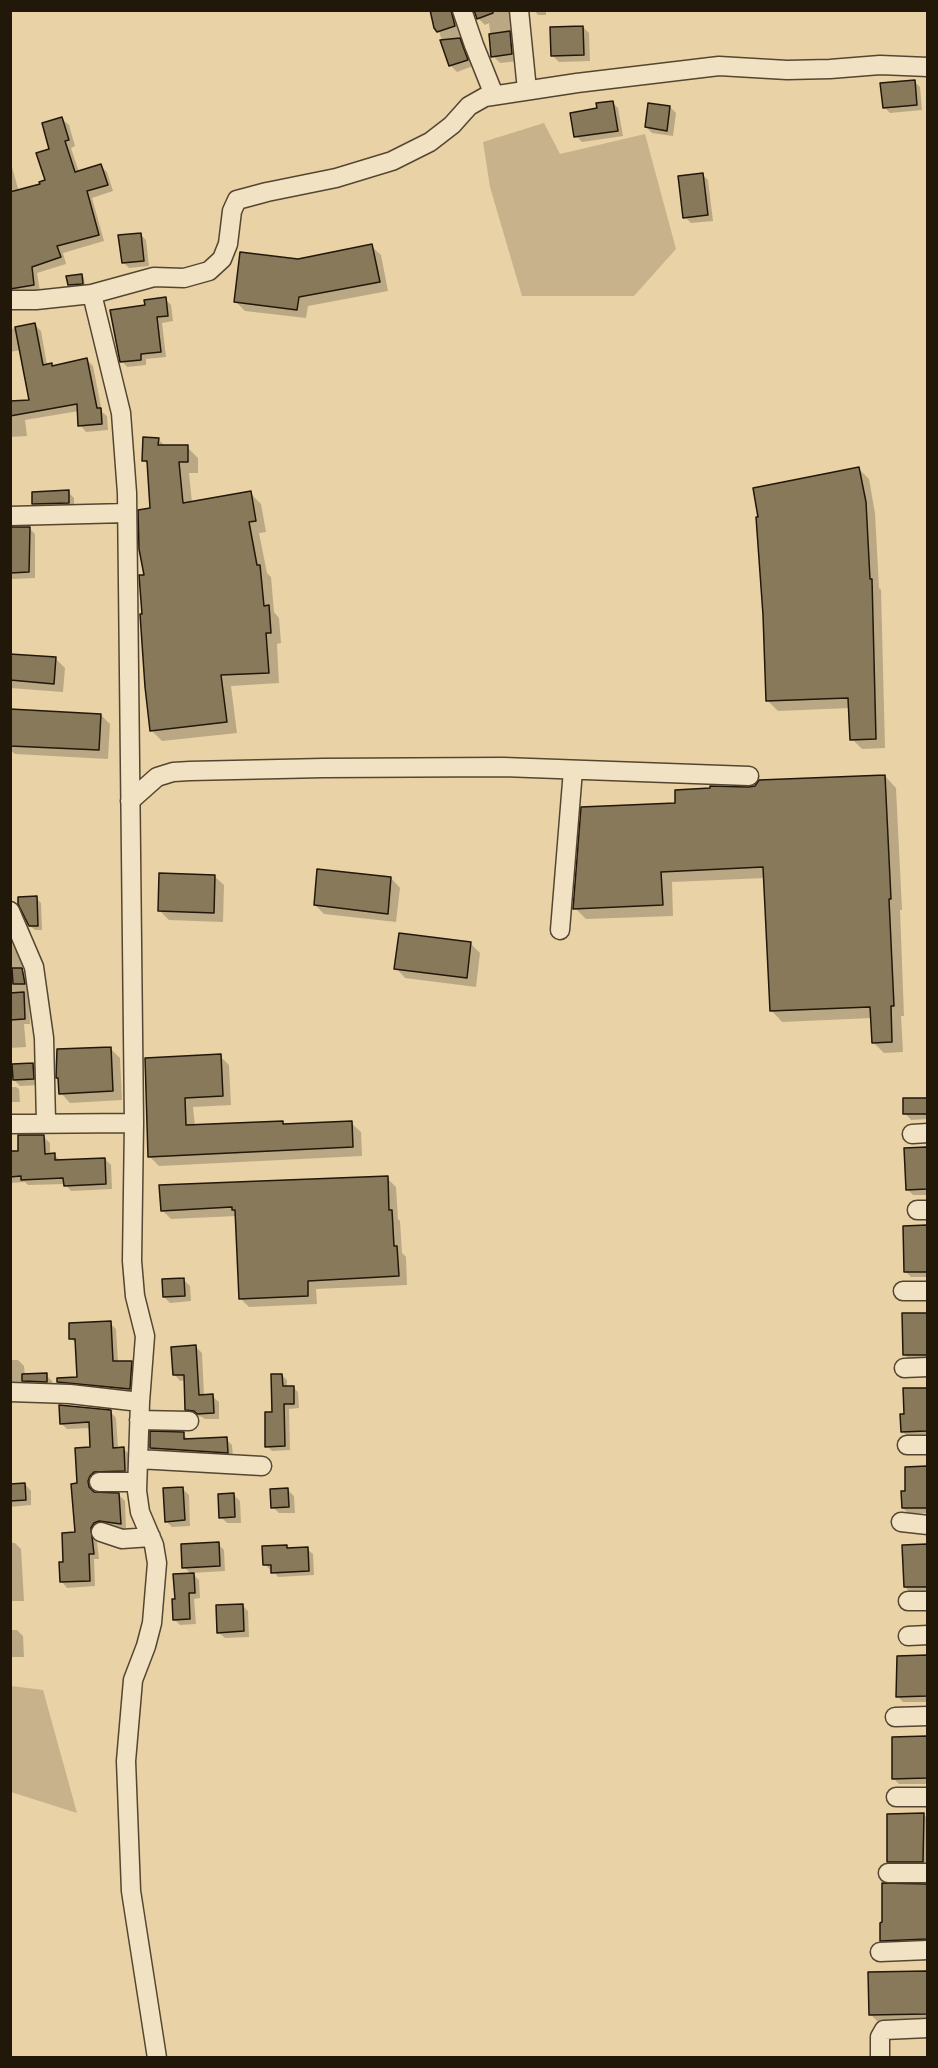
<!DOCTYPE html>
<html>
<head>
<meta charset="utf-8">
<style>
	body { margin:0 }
	#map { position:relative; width:938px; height:2068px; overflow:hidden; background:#e9d2a5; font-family:Alegreya,serif }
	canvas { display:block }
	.frame { position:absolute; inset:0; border:12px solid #22180a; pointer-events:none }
</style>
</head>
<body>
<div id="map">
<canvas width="938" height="2068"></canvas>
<div class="frame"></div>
</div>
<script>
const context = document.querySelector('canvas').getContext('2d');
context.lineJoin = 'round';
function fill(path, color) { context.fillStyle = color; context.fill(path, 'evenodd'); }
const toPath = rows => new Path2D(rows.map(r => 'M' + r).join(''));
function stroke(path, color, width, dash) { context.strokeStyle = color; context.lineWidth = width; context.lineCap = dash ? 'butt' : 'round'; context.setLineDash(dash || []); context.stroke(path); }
fill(toPath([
	[544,123,560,154,645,134,676,249,634,296,522,296,490,187,483,142],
	[11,1686,43,1690,77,1813,11,1792]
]), '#c7b28b');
fill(toPath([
	[432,10,459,10,473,66,457,72,450,65],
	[475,10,517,10,518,61,500,63,493,56,489,23,485,25,478,18],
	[534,10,546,10,546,15,538,15],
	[583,27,589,33,590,61,559,62,553,56],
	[914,81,920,87,922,110,890,113,884,107],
	[612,102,618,108,623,136,582,142,576,136,599,110],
	[670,107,676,113,673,136,652,133,646,127],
	[62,119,69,125,75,146,71,148,79,172,101,166,107,172,113,191,92,198,104,241,63,253,66,264,37,273,40,291,10,296,10,160,19,192,47,182,51,150],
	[702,174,708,180,713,221,691,223,685,217],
	[140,234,146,240,149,266,129,268,123,262],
	[371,246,381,255,388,291,308,306,306,318,245,311,236,302,298,260],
	[81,275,84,278,85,286,72,287,69,285],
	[165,299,171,305,173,321,162,323,166,357,146,359,146,365,127,367,122,361,147,306],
	[35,325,41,331,47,365,51,365,54,367,87,360,93,366,102,412,107,416,108,430,86,432,80,425,79,411,25,420,27,436,10,437,10,403,30,401,21,350,10,352,10,327,11,329],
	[158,439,166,447,187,447,198,458,198,473,189,473,192,503,250,493,261,504,266,532,259,533,267,573,271,577,274,612,279,618,281,643,277,644,279,683,231,686,237,733,162,741,152,731,144,615,145,576,152,509,148,465,144,460],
	[859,469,869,479,875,513,879,588,881,590,885,748,862,749,852,739,850,708,778,711,768,701],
	[68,492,74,498,74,509,40,510,34,504],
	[29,528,35,534,35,578,13,579,10,576,10,529],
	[10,655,56,659,65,668,63,692,10,688],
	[10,710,101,715,110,724,108,759,15,754,10,750],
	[885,776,896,788,902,910,900,910,904,1016,901,1016,903,1052,884,1053,873,1042,872,1018,782,1022,771,1010,765,878,672,882,673,916,586,919,575,908,677,804,756,787],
	[214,876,224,885,223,922,169,920,160,911],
	[391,878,400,888,396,922,324,914,315,905],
	[36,898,41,903,42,930,35,930,30,926],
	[10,939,22,963,22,970,28,977,30,1024,24,1024,26,1047,10,1048],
	[471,944,480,953,476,987,405,978,396,968],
	[110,1048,120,1058,122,1100,70,1103,61,1093],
	[220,1056,229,1065,231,1105,193,1107,195,1127,282,1122,285,1126,351,1123,361,1132,362,1156,159,1166,150,1157,146,1059],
	[33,1065,39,1071,39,1085,20,1086,14,1080],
	[10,1087,16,1087,19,1089,20,1102,10,1102],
	[928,1099,928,1119,911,1120,905,1113,905,1100],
	[43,1136,50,1143,50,1155,54,1155,61,1161,105,1159,111,1165,112,1189,71,1191,65,1184,28,1185,25,1182,10,1183,10,1153,20,1152],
	[906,1149,928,1149,928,1195,913,1195,907,1189],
	[387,1178,396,1187,398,1219,400,1221,402,1253,406,1257,407,1285,316,1289,317,1304,249,1307,240,1298,237,1216,171,1219,162,1210],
	[904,1227,928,1227,928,1277,911,1277,905,1271],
	[184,1280,190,1286,191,1301,170,1303,164,1297],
	[903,1314,928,1314,928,1360,911,1361,905,1355],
	[110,1323,116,1329,118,1363,131,1362,137,1368,135,1395,65,1388,59,1382,79,1379,77,1345,71,1338],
	[196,1347,202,1353,204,1396,212,1396,219,1402,219,1419,205,1419,202,1417,193,1415,187,1409,185,1380,180,1381,174,1374],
	[10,1360,18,1360,24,1366,25,1376,46,1375,52,1381,53,1387,29,1387,25,1382,26,1387,10,1387],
	[282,1375,287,1380,287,1388,293,1387,298,1392,299,1408,289,1409,290,1450,272,1451,267,1446],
	[928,1389,928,1437,908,1437,902,1431,905,1416,904,1390],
	[110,1411,116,1418,118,1449,124,1449,130,1455,131,1476,95,1483,93,1490,94,1494,119,1495,125,1501,126,1529,106,1526,96,1534,99,1559,94,1559,95,1586,67,1588,61,1581,65,1563,76,1534,79,1485,92,1449,91,1428,67,1429,61,1423],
	[183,1434,189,1440,226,1439,232,1445,233,1458,157,1454,151,1448],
	[906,1468,928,1468,928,1513,909,1514,903,1508,907,1492],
	[25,1484,31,1491,31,1505,10,1507,10,1485],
	[183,1489,189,1495,190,1526,172,1527,166,1521],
	[288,1490,294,1496,295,1513,279,1513,273,1507],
	[234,1495,240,1501,241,1523,227,1523,221,1517],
	[10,1543,15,1543,21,1549,24,1601,10,1601],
	[218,1544,224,1550,225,1571,192,1573,199,1580,200,1598,194,1599,196,1624,180,1625,174,1619,176,1600,191,1574,184,1567],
	[286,1546,289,1549,307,1549,313,1554,314,1575,278,1577,273,1570,270,1570,265,1564],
	[904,1546,928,1546,928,1592,911,1593,905,1587],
	[242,1605,248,1611,249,1637,225,1638,218,1632],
	[10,1630,17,1630,23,1636,24,1657,10,1657],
	[898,1657,928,1657,928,1702,903,1702,897,1696],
	[894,1738,928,1738,928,1784,899,1784,893,1778],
	[924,1815,928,1819,928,1867,895,1867,888,1861],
	[883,1885,928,1886,928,1948,891,1949,882,1940],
	[928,1972,928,2021,878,2022,870,2014,870,1973]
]), '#0003');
const building = toPath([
	[430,10,451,10,455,26,437,32,434,28,430,10],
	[474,10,493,10,493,13,477,19,474,10],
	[583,26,584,55,551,56,550,27,583,26],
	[510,31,512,54,491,57,489,34,510,31],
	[460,38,468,60,449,66,440,40,460,38],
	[915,80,917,105,883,108,880,83,915,80],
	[613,101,618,131,574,137,570,113,597,108,596,103,613,101],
	[648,103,670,106,667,131,645,127,648,103],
	[62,117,69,140,65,141,75,172,101,164,108,185,87,191,99,235,57,246,61,257,32,267,34,285,10,289,10,192,40,184,39,182,45,180,36,153,49,149,42,123,62,117],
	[703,173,708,215,683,218,678,176,703,173],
	[141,233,144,261,122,263,118,235,141,233],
	[372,244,380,282,299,297,297,310,234,302,240,252,298,259,372,244],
	[82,274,83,284,68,285,66,276,82,274],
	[166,297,168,316,157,317,161,352,141,354,141,360,120,362,110,310,145,305,144,300,166,297],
	[35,323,43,365,52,363,52,366,87,358,97,408,101,408,102,424,78,426,77,404,10,416,10,401,29,400,15,327,35,323],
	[143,437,159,438,158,445,188,445,188,462,179,462,183,503,251,491,256,521,249,522,257,565,260,565,264,606,269,605,271,633,266,633,269,673,221,675,227,722,150,731,145,687,140,614,142,614,139,575,144,575,139,549,138,510,150,508,147,461,142,461,143,437],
	[859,467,866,502,870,579,872,579,876,739,850,740,848,698,766,701,763,615,756,517,758,517,753,488,859,467],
	[69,490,69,503,32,504,32,492,69,490],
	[10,527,30,527,29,572,10,573,10,527],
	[10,654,56,657,54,684,10,680,10,654],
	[10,709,101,714,99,750,10,746,10,709],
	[885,775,891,899,889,899,894,1006,891,1006,892,1042,872,1043,870,1007,770,1011,763,867,661,872,663,905,573,909,581,807,675,803,675,790,710,788,710,786,749,787,755,786,759,780,885,775],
	[317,869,391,877,388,914,314,905,317,869],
	[159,873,215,875,214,913,158,911,159,873],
	[37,896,38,926,29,926,18,904,18,897,37,896],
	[399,933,471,942,467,978,394,969,399,933],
	[12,968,22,968,25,984,13,984,12,968],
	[24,992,25,1019,10,1020,10,993,24,992],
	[111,1047,113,1091,59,1094,58,1078,56,1078,57,1049,111,1047],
	[221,1054,223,1096,185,1098,186,1125,283,1121,283,1124,352,1121,353,1147,148,1157,145,1058,221,1054],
	[33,1063,34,1079,13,1080,12,1064,33,1063],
	[903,1098,927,1098,927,1114,903,1114,903,1098],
	[18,1135,44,1135,45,1154,55,1153,55,1160,105,1158,106,1184,64,1186,63,1178,21,1180,21,1176,10,1177,10,1151,18,1151,18,1135],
	[927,1147,927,1189,906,1190,904,1148,927,1147],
	[388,1176,389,1210,392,1210,394,1246,397,1246,399,1276,308,1281,308,1296,239,1299,235,1210,232,1210,232,1207,161,1211,159,1185,388,1176],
	[927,1225,927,1272,904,1272,903,1226,927,1225],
	[184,1278,185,1296,163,1297,162,1279,184,1278],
	[902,1313,927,1313,927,1355,903,1355,902,1313],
	[111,1321,113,1361,132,1361,130,1389,57,1382,57,1378,77,1377,75,1339,69,1339,69,1323,111,1321],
	[196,1345,199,1395,213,1394,214,1413,197,1414,194,1411,185,1410,184,1375,173,1375,171,1347,196,1345],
	[47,1373,47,1382,22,1381,22,1374,47,1373],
	[271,1374,282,1374,283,1386,294,1386,294,1404,284,1404,285,1446,265,1447,265,1412,272,1412,271,1374],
	[903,1388,927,1388,927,1431,901,1432,900,1414,904,1414,903,1388],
	[59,1405,111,1410,113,1448,124,1447,125,1471,94,1472,90,1476,88,1481,89,1487,94,1492,119,1493,121,1524,99,1521,94,1523,91,1528,94,1554,89,1554,90,1581,60,1582,59,1562,63,1562,62,1533,75,1532,71,1484,77,1483,75,1448,90,1447,89,1422,60,1424,59,1405],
	[150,1431,184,1432,184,1439,227,1437,228,1453,150,1448,150,1431],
	[927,1466,927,1508,902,1508,901,1491,905,1491,905,1467,927,1466],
	[25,1483,26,1500,10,1501,10,1484,25,1483],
	[183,1487,185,1520,165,1522,163,1488,183,1487],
	[288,1488,289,1507,271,1508,270,1489,288,1488],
	[234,1493,235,1517,219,1518,218,1494,234,1493],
	[219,1542,220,1566,182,1568,181,1544,219,1542],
	[927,1544,927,1587,904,1587,902,1545,927,1544],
	[287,1545,287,1548,308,1547,309,1571,271,1573,271,1565,263,1565,262,1546,287,1545],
	[194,1573,195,1593,189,1593,190,1619,173,1620,172,1599,175,1599,173,1574,194,1573],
	[243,1604,244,1631,217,1633,216,1605,243,1604],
	[927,1655,927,1696,896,1697,897,1656,927,1655],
	[927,1736,927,1778,892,1779,892,1737,927,1736],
	[924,1813,923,1862,887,1862,887,1814,924,1813],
	[882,1883,927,1884,927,1939,880,1941,880,1923,882,1922,882,1883],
	[927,1971,927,2014,869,2015,868,1972,927,1971]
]);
fill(building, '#89795b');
stroke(building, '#22180a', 1.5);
const street = toPath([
	[462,10,474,45,494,95],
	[519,10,527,90],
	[92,294,121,413,127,493,134,1123,132,1261,135,1296,145,1336,140,1402,137,1491,140,1512,154,1545,157,1563,152,1623,146,1646,133,1680,126,1761,131,1891,157,2058],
	[10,300,36,300,92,294,154,277,184,278,209,271,222,259,228,244,232,211,237,200,267,192,336,178,392,161,430,142,452,125,469,106,485,97,577,83,719,66,787,70,830,69,880,65,928,67],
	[10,516,127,513],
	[130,801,157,777,173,772,190,771,323,768,503,767,749,776],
	[10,911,34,967,44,1038,46,1122],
	[560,930,573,770],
	[10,1124,134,1123],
	[912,1134,928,1133],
	[917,1210,928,1210],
	[903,1291,928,1291],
	[904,1368,928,1367],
	[10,1392,70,1394,140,1402],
	[139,1420,189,1421],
	[907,1445,928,1445],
	[138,1459,262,1466],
	[99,1482,137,1482],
	[901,1522,928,1525],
	[101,1532,122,1539,151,1537],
	[908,1601,928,1601],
	[908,1636,928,1635],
	[895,1717,928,1716],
	[896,1797,928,1797],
	[888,1873,928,1873],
	[880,1952,928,1950],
	[880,2058,880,2037,884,2030,928,2028]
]);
stroke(street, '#544631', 21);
stroke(street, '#f1e2c4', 18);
</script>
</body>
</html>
